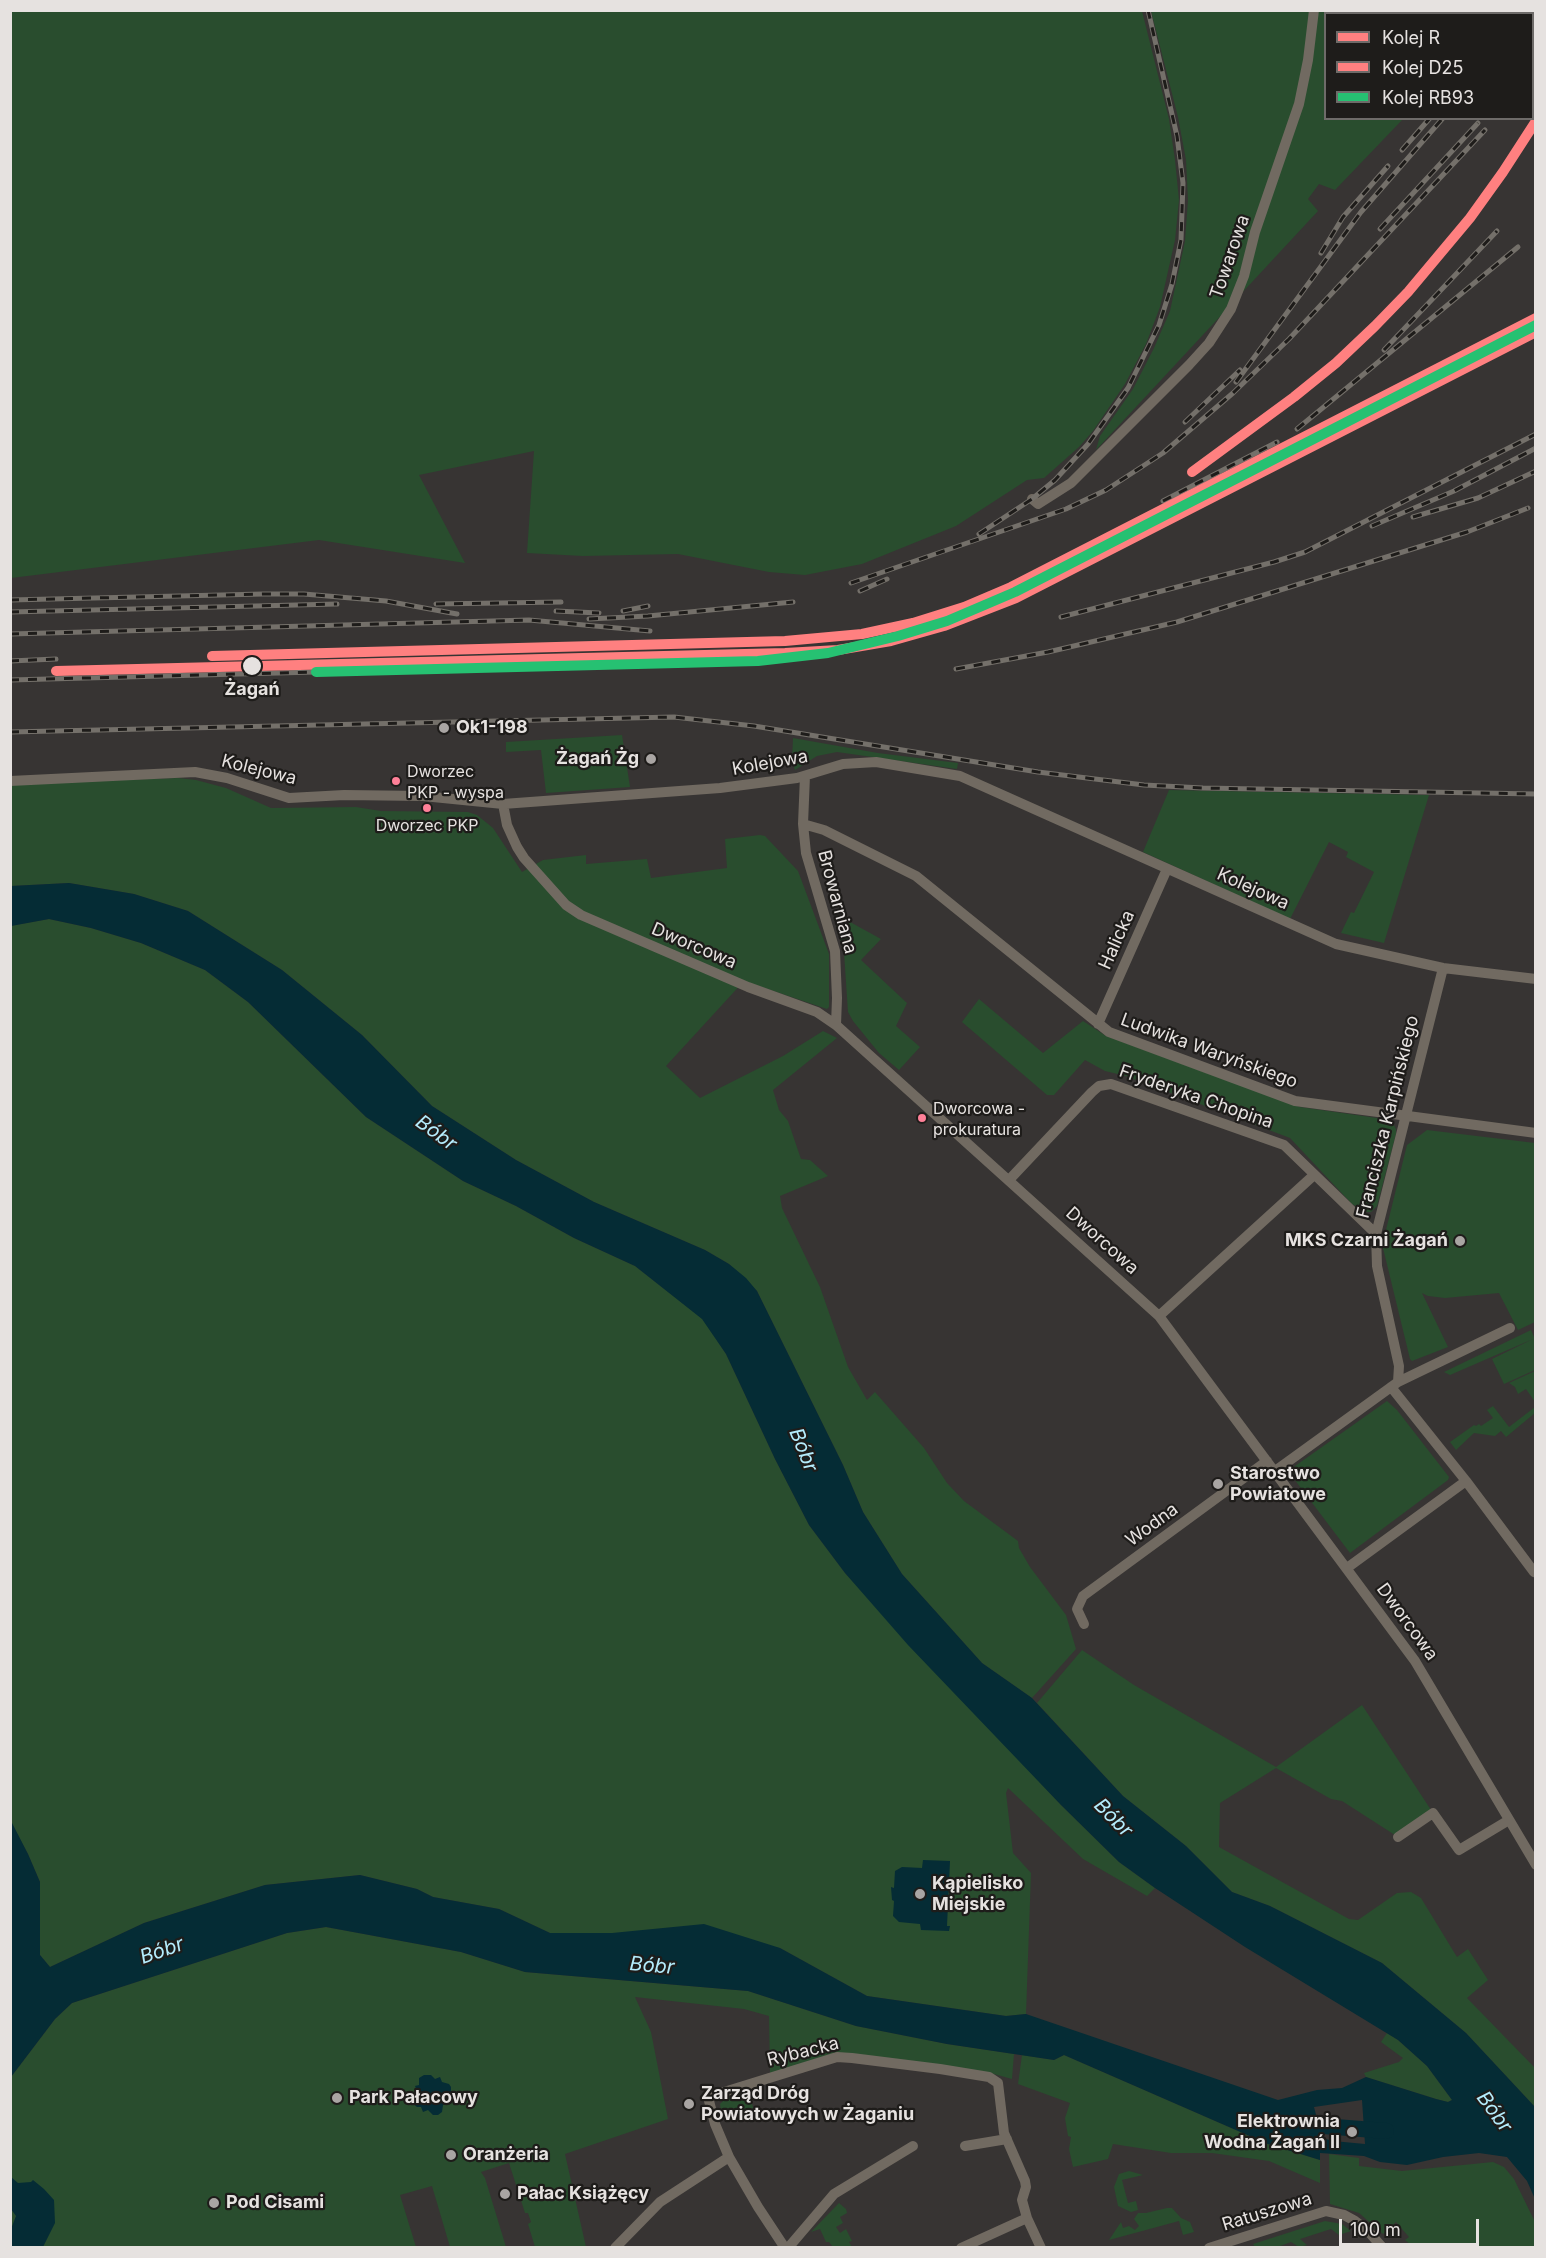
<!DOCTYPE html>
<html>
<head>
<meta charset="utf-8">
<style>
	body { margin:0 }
	#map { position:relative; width:1546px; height:2258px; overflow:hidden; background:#373433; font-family:Inter,sans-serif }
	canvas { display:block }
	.frame { position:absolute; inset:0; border:12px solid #e6e2e0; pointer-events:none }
	.legend { position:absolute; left:1324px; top:12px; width:210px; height:108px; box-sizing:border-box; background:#1e1c1a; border:2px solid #6e6b69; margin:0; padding:8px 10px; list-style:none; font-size:18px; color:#e6e2e0 }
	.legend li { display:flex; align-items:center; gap:12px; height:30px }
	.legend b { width:30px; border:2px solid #6e6b69 }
	.scale { position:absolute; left:1339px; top:2219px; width:140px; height:27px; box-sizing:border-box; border:3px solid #e6e2e0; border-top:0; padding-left:8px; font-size:18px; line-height:21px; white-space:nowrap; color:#e6e2e0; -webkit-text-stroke:4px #1e1c1a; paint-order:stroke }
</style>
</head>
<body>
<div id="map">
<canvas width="1546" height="2258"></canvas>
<div class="frame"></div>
<ul class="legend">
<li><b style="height:8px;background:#ff8080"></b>Kolej R</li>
<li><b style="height:8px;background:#ff8080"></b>Kolej D25</li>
<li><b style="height:8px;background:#26c172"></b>Kolej RB93</li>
</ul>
<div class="scale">100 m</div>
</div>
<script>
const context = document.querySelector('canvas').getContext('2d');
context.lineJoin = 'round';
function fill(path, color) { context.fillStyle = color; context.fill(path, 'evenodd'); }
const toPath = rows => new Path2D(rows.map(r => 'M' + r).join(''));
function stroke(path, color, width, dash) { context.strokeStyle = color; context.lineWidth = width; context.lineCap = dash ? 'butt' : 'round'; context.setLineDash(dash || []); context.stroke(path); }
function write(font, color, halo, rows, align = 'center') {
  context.font = font + ' Inter,sans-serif'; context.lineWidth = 4.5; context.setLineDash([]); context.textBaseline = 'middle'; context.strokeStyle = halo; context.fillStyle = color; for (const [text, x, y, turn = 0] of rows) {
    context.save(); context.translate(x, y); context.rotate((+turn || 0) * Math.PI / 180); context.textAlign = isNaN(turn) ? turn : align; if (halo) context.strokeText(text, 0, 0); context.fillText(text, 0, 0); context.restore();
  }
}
fill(toPath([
	[10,11,1142,11,1169,119,1175,160,1179,200,1175,240,1160,307,1146,344,1125,384,1093,431,1079,447,1044,478,1027,480,956,526,862,564,805,575,769,572,678,554,583,556,527,553,534,451,419,475,465,563,319,540,11,578],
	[1151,11,1495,11,1496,13,1326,14,1326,118,1403,119,1335,190,1319,184,1308,199,1318,211,1096,450,1100,436,1133,389,1154,348,1170,311,1185,241,1188,200,1186,160,1178,117],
	[622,735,630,787,546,793,541,750,506,752,506,742],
	[793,738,878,753,958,763,957,769,837,752,817,756,795,770,792,761],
	[178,778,196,780,226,788,271,808,356,807,381,811,468,812,477,815,493,828,522,872,543,860,586,855,586,864,647,859,651,878,727,868,725,839,760,835,765,836,798,871,829,954,829,1007,827,1009,744,981,666,1066,700,1098,783,1056,823,1031,837,1038,773,1090,779,1110,788,1121,801,1159,810,1160,828,1176,780,1196,782,1208,820,1287,848,1367,867,1400,875,1392,924,1448,947,1483,964,1501,1018,1541,1019,1548,1030,1567,1066,1615,1076,1649,1032,1698,982,1663,902,1574,863,1512,843,1465,757,1291,729,1264,705,1250,594,1202,516,1160,432,1106,362,1035,282,970,188,911,134,894,69,883,11,886,10,784],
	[1169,790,1429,795,1384,943,1341,933,1351,912,1354,913,1374,872,1346,857,1348,852,1329,842,1290,919,1143,852],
	[841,917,881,939,861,960,907,1003,896,1026,920,1047,899,1070,879,1053,853,1021,848,1012,844,952,834,918],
	[49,919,91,928,141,943,205,970,248,1002,366,1117,463,1181,516,1206,574,1238,635,1266,703,1319,726,1354,775,1459,809,1525,845,1573,1061,1805,1119,1862,1155,1888,1147,1896,1083,1859,1008,1788,1006,1793,1013,1853,1031,1873,1026,2014,1006,2016,867,1996,780,1948,612,1933,550,1933,499,1909,433,1897,417,1889,360,1875,265,1885,144,1923,50,1967,40,1955,40,1882,28,1854,10,1821,10,926],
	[979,999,1043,1053,1083,1021,1106,1036,1300,1107,1391,1120,1396,1129,1396,1134,1377,1206,1371,1212,1366,1212,1352,1204,1290,1138,1126,1076,1105,1071,1085,1060,1054,1095,1047,1095,962,1022],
	[1427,1130,1535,1143,1535,1322,1518,1330,1499,1293,1445,1298,1428,1296,1422,1293,1448,1347,1412,1361,1410,1359,1383,1248,1385,1234,1407,1145],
	[1531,1330,1535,1339,1535,1370,1504,1384,1492,1359,1533,1339,1450,1375,1444,1372],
	[1535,1371,1535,1402,1526,1389,1518,1394,1515,1387,1509,1383],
	[1387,1401,1397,1410,1449,1477,1448,1480,1350,1553,1288,1471],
	[1493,1406,1509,1427,1535,1407,1535,1413,1506,1437,1501,1431,1495,1436,1474,1433,1456,1450,1450,1442,1474,1425,1476,1426,1479,1424,1481,1426,1493,1418,1487,1410],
	[1082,1650,1134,1685,1276,1767,1362,1705,1433,1813,1398,1837,1342,1801,1331,1799,1276,1768,1220,1803,1219,1847,1349,1919,1358,1920,1397,1893,1411,1892,1421,1898,1457,1957,1468,1949,1488,1980,1467,1998,1535,2068,1535,2107,1466,2033,1382,1963,1270,1906,1232,1892,1186,1846,1123,1796,1037,1703],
	[326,1927,461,1952,525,1972,748,1991,856,2026,947,2044,1014,2054,1012,2079,994,2074,857,2057,770,2073,769,2016,744,2009,635,1997,651,2032,668,2119,565,2154,586,2247,535,2247,528,2224,531,2222,528,2213,525,2213,509,2163,481,2172,485,2178,506,2247,450,2247,432,2186,400,2195,416,2247,11,2247,11,2077,55,2019,72,2003,287,1933],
	[1387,2033,1398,2040,1427,2066,1452,2100,1448,2102,1436,2099,1366,2077,1364,2073,1399,2062,1403,2058,1381,2042],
	[1022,2055,1054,2060,1064,2055,1268,2144,1320,2160,1320,2183,1269,2161,1212,2153,1171,2153,1113,2144,1108,2159,1073,2167,1069,2149,1071,2137,1068,2136,1065,2118,1070,2103,1018,2084],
	[749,2092,754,2111,721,2112,720,2104,725,2099],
	[1329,2154,1359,2158,1359,2166,1402,2171,1493,2162,1504,2167,1514,2179,1535,2222,1535,2247,1432,2248,1430,2246,1413,2247,1405,2240,1409,2237,1396,2222,1383,2234,1359,2213,1330,2204],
	[1129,2171,1143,2175,1122,2180,1128,2203,1136,2201,1138,2210,1131,2212,1118,2206,1114,2187,1119,2174],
	[839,2203,846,2209,847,2213,840,2217,843,2223,836,2227,840,2233,846,2229,852,2241,849,2242,852,2247,833,2247,829,2242,826,2242,820,2229,811,2232],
	[1167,2208,1172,2208,1181,2218,1190,2222,1194,2232,1183,2235,1179,2221,1109,2240,1121,2222,1123,2228,1129,2226,1135,2230,1139,2226,1134,2219,1138,2213,1146,2213],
	[1325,2221,1342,2224,1351,2231,1339,2235,1331,2229,1300,2239,1307,2245,1299,2247,1291,2242,1275,2248,1255,2247,1253,2244]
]), '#294d2e');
fill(toPath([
	[69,883,134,894,188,911,282,970,362,1035,432,1106,516,1160,594,1202,705,1250,729,1264,746,1278,757,1291,843,1465,863,1512,902,1574,982,1663,1032,1698,1123,1796,1186,1846,1232,1892,1270,1906,1382,1963,1466,2033,1535,2107,1535,2199,1527,2181,1507,2157,1479,2153,1443,2157,1407,2165,1380,2162,1364,2156,1320,2153,1320,2160,1268,2144,1064,2055,1054,2060,947,2044,856,2026,748,1991,525,1972,461,1952,326,1927,287,1933,72,2003,55,2019,11,2077,11,1821,28,1854,40,1882,40,1955,50,1967,144,1923,265,1885,360,1875,417,1889,433,1897,499,1909,550,1933,612,1933,704,1924,780,1948,867,1996,1006,2016,1026,2014,1278,2100,1317,2090,1342,2088,1366,2077,1436,2099,1448,2102,1452,2100,1427,2066,1398,2040,1245,1947,1155,1888,1119,1862,1061,1805,908,1645,845,1573,809,1525,775,1459,726,1354,702,1319,635,1266,574,1238,516,1206,463,1181,366,1117,248,1002,205,970,141,943,91,928,49,919,11,926,11,886],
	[1362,2100,1365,2144,1333,2141,1322,2138,1314,2107],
	[923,1860,950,1861,947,1926,950,1926,949,1931,921,1930,920,1924,899,1922,893,1916,894,1901,892,1900,891,1887,894,1888,895,1871,902,1867,922,1868],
	[424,2075,431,2075,435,2079,440,2077,442,2082,449,2084,451,2087,451,2094,446,2099,448,2103,443,2105,442,2112,438,2115,433,2115,428,2110,423,2112,421,2107,417,2107,412,2103,412,2095,417,2091,415,2086,419,2085,419,2078],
	[11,2177,18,2183,31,2182,33,2180,44,2189,54,2200,55,2223,43,2247,11,2247,11,2229,16,2216,11,2209]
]), '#052c35');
stroke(toPath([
	[1298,2124,1386,2131]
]), '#052c35', 16);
stroke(toPath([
	[1032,499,1038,504,1071,483,1189,365,1209,343,1231,309,1244,276,1255,232,1299,104,1308,60,1314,10],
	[805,776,803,824,824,830,916,876,1109,1032,1295,1101,1536,1133],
	[10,781,195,772,227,778,289,798,344,795,423,796,503,804,720,788,797,778,843,764,876,762,960,776,1336,944,1443,968,1536,979],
	[503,804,507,825,517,847,524,858,566,905,581,915,748,987,817,1012,836,1025,1159,1316,1415,1661,1536,1865],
	[803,824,806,853,835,951,837,998,836,1025],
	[1098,1024,1167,869],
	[1009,1180,1092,1092,1099,1086,1111,1084,1284,1145,1376,1234],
	[1159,1316,1314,1175],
	[1398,1382,1399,1366,1377,1266,1376,1234,1443,968],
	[1275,1471,1398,1382,1510,1328],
	[1466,1481,1534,1572,1536,1571],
	[1347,1568,1466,1481,1391,1387],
	[1084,1624,1077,1609,1083,1596,1267,1461],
	[1398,1837,1433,1813,1459,1850,1509,1820],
	[965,2146,1007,2139],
	[615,2248,660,2202,729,2157],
	[785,2248,758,2207,729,2157,715,2124,708,2097,837,2057,852,2058,940,2069,989,2077,998,2083,1004,2133,1025,2181,1026,2187,1022,2200,1027,2218,1041,2248],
	[788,2248,834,2194,913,2146],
	[961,2248,1027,2218],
	[1209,2248,1326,2211,1344,2215,1355,2221,1367,2230,1383,2248]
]), '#716a61', 10);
const rail = toPath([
	[1402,150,1430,118],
	[1380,229,1478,123],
	[1321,253,1343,217,1388,166],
	[1384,350,1497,231],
	[1236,382,1361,212,1443,118],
	[1185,422,1240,370],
	[1297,429,1518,247],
	[1163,501,1277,442],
	[1413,517,1478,498,1536,471],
	[1372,526,1454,491,1536,448],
	[979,534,1032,499,1055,480,1088,444,1128,388,1159,325,1172,284,1181,240,1183,183,1177,136,1148,10],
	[851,583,1066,509,1106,490,1163,453,1233,393,1289,339,1485,130],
	[860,591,887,579],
	[10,600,263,594,304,594,386,601,457,614],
	[436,604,561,602],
	[556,611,599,613],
	[623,611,648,606],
	[10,612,337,604],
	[1061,617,1274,562,1305,552,1536,434],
	[589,619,648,616,793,602],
	[10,634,529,620,650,631],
	[10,661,56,659],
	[956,669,1048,652,1177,622,1467,532,1528,508],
	[10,680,316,672],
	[10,732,674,717,754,726,1038,772,1144,785,1203,788,1536,794]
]);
stroke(rail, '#74706a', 5);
stroke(rail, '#1e1c1a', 3, [9]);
stroke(toPath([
	[1192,472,1294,397,1336,363,1375,326,1408,292,1470,218,1503,172,1536,121],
	[212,656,785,641,862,634,913,623,964,607,1011,587,1536,318]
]), '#ff8080', 10);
stroke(toPath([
	[56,671,785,653,838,650,891,641,944,626,1016,598,1536,332]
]), '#ff8080', 10);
stroke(toPath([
	[316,672,758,661,828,653,898,636,947,621,1015,592,1536,325]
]), '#26c172', 10);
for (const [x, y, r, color] of [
	[252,666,10,"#e6e2e0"],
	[444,728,6,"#a9a5a3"],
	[651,759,6,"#a9a5a3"],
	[396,781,5,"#ff8098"],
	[427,808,5,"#ff8098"],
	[922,1118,5,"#ff8098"],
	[1460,1241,6,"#a9a5a3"],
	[1218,1484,6,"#a9a5a3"],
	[920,1894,6,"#a9a5a3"],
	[337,2098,6,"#a9a5a3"],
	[689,2104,6,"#a9a5a3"],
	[1352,2132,6,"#a9a5a3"],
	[451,2155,6,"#a9a5a3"],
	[505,2194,6,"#a9a5a3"],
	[214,2203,6,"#a9a5a3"]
]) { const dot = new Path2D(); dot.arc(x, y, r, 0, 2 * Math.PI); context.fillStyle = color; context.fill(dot); stroke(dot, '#1e1c1a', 2); }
write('16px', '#e6e2e0', '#1e1c1a', [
	["Dworzec",407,772],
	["PKP - wyspa",407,793],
	["Dworzec PKP",427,826,"center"],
	["Dworcowa -",933,1109],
	["prokuratura",933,1130]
], 'left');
write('18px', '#e6e2e0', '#1e1c1a', [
	["Towarowa",1230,257,-71],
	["Kolejowa",770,763,-10],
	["Kolejowa",259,770,14],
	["Kolejowa",1253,889,24],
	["Browarniana",837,902,75],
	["Halicka",1117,940,-66],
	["Dworcowa",694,946,23],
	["Ludwika Waryńskiego",1209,1051,20],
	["Fryderyka Chopina",1196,1097,19],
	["Franciszka Karpińskiego",1388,1117,-76],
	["Dworcowa",1102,1241,42],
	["Wodna",1152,1525,-36],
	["Dworcowa",1407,1622,54],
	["Rybacka",803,2052,-14],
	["Ratuszowa",1267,2212,-17]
]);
write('bold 18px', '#e6e2e0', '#1e1c1a', [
	["Żagań",252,690]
]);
write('bold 18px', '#e6e2e0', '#1e1c1a', [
	["Ok1-198",456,728],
	["Żagań Żg",639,759,"right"],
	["MKS Czarni Żagań",1448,1241,"right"],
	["Starostwo",1230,1474],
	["Powiatowe",1230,1495],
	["Kąpielisko",932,1884],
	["Miejskie",932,1905],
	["Zarząd Dróg",701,2094],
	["Powiatowych w Żaganiu",701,2115],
	["Park Pałacowy",349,2098],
	["Elektrownia",1340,2122,"right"],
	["Wodna Żagań II",1340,2143,"right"],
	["Oranżeria",463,2155],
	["Pałac Książęcy",517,2194],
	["Pod Cisami",226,2203]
], 'left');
write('italic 20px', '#b4ecfc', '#1e1c1a', [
	["Bóbr",436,1133,36],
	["Bóbr",803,1450,68],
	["Bóbr",1113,1818,45],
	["Bóbr",162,1951,-19],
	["Bóbr",652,1966,5],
	["Bóbr",1494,2112,54]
]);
</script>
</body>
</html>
